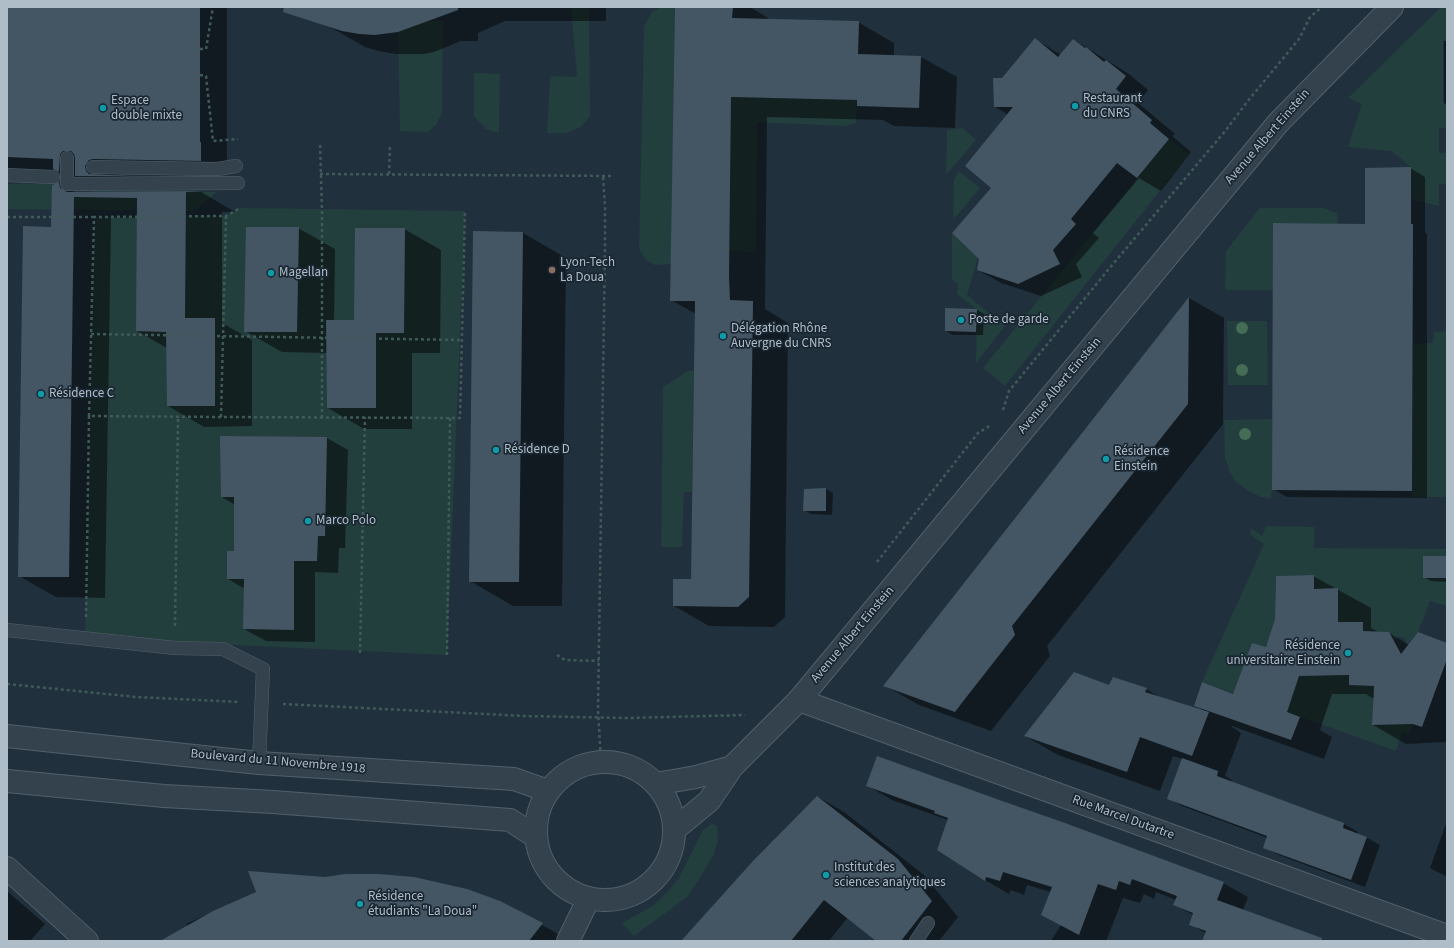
<!DOCTYPE html>
<html>
<head>
<meta charset="utf-8">
<style>
	body { margin:0 }
	#map { position:relative; width:1454px; height:948px; overflow:hidden; background:#20313d; font-family:"Source Sans 3",sans-serif }
	canvas { display:block }
	.frame { position:absolute; inset:0; border:8px solid #afbdc9; pointer-events:none }
</style>
</head>
<body>
<div id="map">
<canvas width="1454" height="948"></canvas>
<div class="frame"></div>
</div>
<script>
const context = document.querySelector('canvas').getContext('2d');
context.lineJoin = 'round';
function fill(path, color) { context.fillStyle = color; context.fill(path, 'evenodd'); }
const toPath = rows => new Path2D(rows.map(r => 'M' + r).join(''));
function stroke(path, color, width, dash) { context.strokeStyle = color; context.lineWidth = width; context.lineCap = dash ? 'butt' : 'round'; context.setLineDash(dash || []); context.stroke(path); }
function write(font, color, halo, rows, align = 'center') {
  context.font = font + ' "Source Sans 3",sans-serif'; context.lineWidth = 3.5; context.setLineDash([]); context.textBaseline = 'middle'; context.strokeStyle = halo; context.fillStyle = color; for (const [text, x, y, turn = 0] of rows) {
    context.save(); context.translate(x, y); context.rotate((+turn || 0) * Math.PI / 180); context.textAlign = isNaN(turn) ? turn : align; if (halo) context.strokeText(text, 0, 0); context.fillText(text, 0, 0); context.restore();
  }
}
fill(toPath([
	[571,7,589,7,590,116,581,127,567,133,547,133,550,76,577,77],
	[661,7,675,7,671,264,655,265,646,260,639,249,644,26,652,12],
	[1441,7,1447,7,1447,40,1443,41,1443,103,1447,104,1447,128,1439,128,1439,153,1447,153,1447,184,1439,184,1439,206,1411,199,1411,167,1391,151,1348,147,1362,104,1348,98],
	[426,21,443,21,442,113,436,125,427,132,400,131,398,32],
	[474,73,500,74,499,133,486,129,474,116],
	[731,97,857,100,856,123,844,126,757,122,756,252,729,251],
	[963,128,976,140,946,175,947,130],
	[1169,139,1189,154,1005,386,983,368],
	[959,171,980,188,953,220,954,179],
	[52,183,52,197,93,197,93,191,217,192,194,211,7,209,7,184],
	[240,208,465,211,447,655,85,638,94,217,226,216],
	[1260,208,1323,208,1337,213,1338,224,1273,223,1273,290,1225,290,1226,251],
	[952,233,978,257,967,295,1005,326,976,363,977,309,957,294,958,284,952,280],
	[1227,321,1267,321,1268,385,1228,385],
	[1447,331,1447,497,1412,497,1413,344,1433,343,1434,332],
	[694,370,692,492,684,492,682,547,661,547,663,387,688,371],
	[1272,419,1272,490,1271,498,1261,497,1248,491,1236,482,1229,470,1225,458,1224,420],
	[1266,526,1314,527,1314,548,1447,549,1447,556,1423,556,1423,578,1447,578,1447,606,1430,601,1418,632,1406,646,1405,639,1402,637,1398,637,1394,642,1363,631,1363,622,1338,622,1338,588,1314,589,1314,575,1276,576,1275,608,1279,609,1266,647,1252,643,1240,676,1301,669,1322,676,1349,675,1349,685,1373,686,1373,725,1413,724,1409,735,1402,732,1396,751,1202,682,1264,544,1250,534,1251,528,1262,536],
	[712,823,717,826,718,840,714,854,698,881,687,897,634,936,622,923,654,905,668,891,679,878,703,830]
]), '#223e3d');
fill(toPath([
	[7,7,227,7,227,175,120,174,114,176,131,177,155,190,102,191,85,181,85,186,62,173,7,172],
	[299,7,606,7,606,21,505,21,478,33,478,41,461,41,434,52,424,54,396,54,378,51,365,47,316,19],
	[676,7,750,7,768,18,768,20,858,22,894,43,894,56,921,57,957,77,955,128,894,126,883,120,767,117,765,309,788,323,785,617,774,627,709,626,674,606,692,580,696,314,671,300],
	[1035,39,1061,55,1074,40,1129,74,1148,90,1138,103,1175,134,1172,136,1191,152,1161,191,1139,178,1093,233,1099,238,1076,264,1082,277,1041,296,1001,283,978,270,993,188,1009,115,995,107,1002,79],
	[1444,41,1447,41,1447,105,1444,103],
	[1410,168,1425,177,1425,232,1427,234,1427,498,1287,497,1273,489],
	[59,183,76,193,201,192,235,212,222,212,222,323,252,340,252,426,204,427,168,406,167,348,137,331,138,218,111,218,105,598,56,597,19,576,52,228],
	[298,228,335,249,334,321,355,321,404,229,441,250,440,353,412,353,412,429,364,429,328,408,327,353,282,352,245,331],
	[474,232,523,233,566,258,562,606,513,606,470,581],
	[1189,298,1224,318,1223,424,1047,646,1050,656,991,731,919,705,884,685],
	[977,310,984,314,983,335,953,335,946,331],
	[327,438,348,450,345,548,339,548,338,573,315,572,315,642,266,641,244,629,245,589,228,579,235,552,235,505,222,497],
	[826,489,833,493,832,515,811,514,804,510],
	[1447,557,1447,582,1431,581,1424,577],
	[1313,576,1371,608,1371,628,1380,633,1389,633,1409,645,1447,644,1447,742,1406,744,1373,725,1374,699,1366,694,1332,694,1320,730,1332,737,1324,759,1232,726,1232,727,1241,733,1225,776,1232,780,1231,782,1344,824,1358,832,1357,834,1366,837,1380,845,1365,887,1279,855,1265,847,1268,838,1182,806,1168,798,1182,759,1173,756,1160,791,1058,755,1025,736,1110,687,1146,689,1163,699,1205,711,1195,705,1234,695],
	[868,786,1223,883,1248,897,1243,910,1326,941,1219,941,1190,924,1193,915,1175,905,1176,900,1156,892,1154,899,1144,894,1140,903,1123,898,1106,941,1051,941,1061,925,1051,892,1027,885,1024,895,1011,890,1009,894,985,880,938,850,948,820,892,800],
	[818,797,844,812,924,875,958,917,939,941,877,941,848,917,829,941,683,941],
	[1447,821,1447,877,1430,868],
	[325,878,414,878,449,885,454,888,500,902,571,941,167,941,189,926,186,924,257,892],
	[7,891,45,924,30,941,7,941]
]), '#0007');
fill(toPath([
	[7,7,200,7,200,142,201,142,201,161,93,159,89,160,85,166,86,171,89,174,132,176,75,176,75,158,74,154,71,151,63,151,60,154,59,172,53,169,53,159,7,157],
	[284,7,458,7,458,10,398,32,375,35,359,34,342,31,283,12],
	[675,7,733,7,732,18,859,21,858,54,921,56,919,108,857,106,857,100,731,97,729,277,730,300,753,301,749,597,738,607,673,606,673,579,691,579,695,301,670,301],
	[1035,38,1058,57,1073,39,1085,48,1086,47,1104,62,1106,60,1126,76,1116,89,1152,120,1150,123,1169,139,1137,178,1117,163,1071,219,1076,224,1053,250,1060,264,1018,284,977,270,979,259,952,233,991,188,965,166,1013,107,994,107,993,78,1002,78],
	[1411,167,1411,224,1413,224,1412,491,1272,490,1273,223,1365,224,1365,168],
	[59,182,60,188,67,192,201,191,186,192,185,318,215,318,215,406,167,406,166,332,136,331,137,198,74,197,69,577,18,577,23,226,51,227,52,185],
	[246,227,299,227,297,332,244,332],
	[355,228,405,228,404,333,376,333,376,408,327,408,326,320,354,320],
	[473,231,523,232,519,582,469,582],
	[1189,297,1188,404,1012,626,1015,635,961,704,955,712,883,686],
	[945,308,977,309,976,332,945,331],
	[220,436,327,437,325,536,318,536,317,561,294,561,294,630,243,629,244,579,227,579,227,551,234,551,234,497,221,497],
	[826,488,826,511,803,511,804,489],
	[1423,556,1447,556,1447,578,1423,578],
	[1314,575,1314,589,1338,588,1338,622,1363,622,1363,631,1389,632,1401,654,1418,632,1447,643,1447,659,1422,727,1413,724,1372,725,1374,686,1349,685,1349,675,1299,676,1287,712,1300,717,1291,740,1194,706,1202,682,1233,694,1252,643,1266,647,1275,619,1276,576],
	[1074,672,1109,685,1113,677,1147,688,1145,692,1209,712,1192,756,1140,737,1127,772,1024,736],
	[877,756,1005,802,1065,823,1224,882,1217,900,1322,938,1322,941,1202,941,1206,931,1189,925,1193,913,1173,905,1177,896,1132,879,1130,885,1119,881,1116,890,1098,884,1079,935,1041,915,1052,887,1003,872,1000,881,986,877,985,881,937,850,948,818,934,813,935,811,866,786],
	[1182,758,1218,771,1217,776,1344,823,1343,828,1367,837,1351,880,1263,848,1267,836,1167,799],
	[817,796,898,859,932,901,901,941,876,941,824,900,791,941,681,941,753,861],
	[248,871,325,877,345,874,379,874,414,877,467,889,500,901,543,923,529,941,160,941,213,911,256,892]
]), '#445664');
const service = toPath([
	[67,158,67,184,238,183],
	[93,167,217,169,236,166],
	[7,175,53,177],
	[7,630,175,648,223,649,263,669,259,763],
	[916,941,928,923]
]);
const minor = toPath([
	[799,700,1447,936],
	[7,868,87,941]
]);
const tertiary = toPath([
	[7,736,259,763,514,779,548,791],
	'536 831a69 69 0 1 1 138 0a69 69 0 1 1-138 0Z',
	[7,781,164,796,273,802,510,820,536,837],
	[656,784,696,777,732,767],
	[675,829,709,801,732,767,799,700,1278,123,1392,7],
	[568,941,589,898]
]);
stroke(service, '#52606b', 14);
stroke(minor, '#52606b', 24);
stroke(tertiary, '#52606b', 24);
stroke(toPath([
	[200,49,206,49,213,7],
	[200,75,206,76,213,141,238,139],
	[320,145,322,210,322,418],
	[320,174,613,176],
	[389,174,390,146],
	[226,216,221,417,460,418,465,211],
	[7,217,94,217],
	[91,334,462,340],
	[1003,410,1009,391,1108,270,1226,130,1247,102,1299,39,1310,17,1322,7],
	[221,417,89,416,94,217,226,216,240,208],
	[877,562,978,433,991,425],
	[86,617,89,416],
	[175,626,178,417],
	[360,653,365,417],
	[447,655,450,418],
	[557,655,565,660,599,661],
	[7,684,136,697,240,702],
	[283,704,525,716,627,718,745,715],
	[601,762,598,709,605,247,605,207,603,176]
]), '#405a59', 2.5, [3, 3]);
stroke(service, '#34424d', 13);
stroke(minor, '#34424d', 22);
stroke(tertiary, '#34424d', 22);
context.fillStyle = '#456c55';
for (const [x, y] of [
	[1242,328],
	[1242,370],
	[1245,434]
]) { context.beginPath(); context.arc(x, y, 6, 0, 2 * Math.PI); context.fill(); }
for (const [x, y, r, color] of [
	[1075,106,4,"#0f9aa8"],
	[103,108,4,"#0f9aa8"],
	[552,270,4,"#8d6e63"],
	[271,273,4,"#0f9aa8"],
	[961,320,4,"#0f9aa8"],
	[723,336,4,"#0f9aa8"],
	[41,394,4,"#0f9aa8"],
	[496,450,4,"#0f9aa8"],
	[1106,459,4,"#0f9aa8"],
	[308,521,4,"#0f9aa8"],
	[1348,653,4,"#0f9aa8"],
	[826,875,4,"#0f9aa8"],
	[360,904,4,"#0f9aa8"]
]) { const dot = new Path2D(); dot.arc(x, y, r, 0, 2 * Math.PI); context.fillStyle = color; context.fill(dot); stroke(dot, '#1a2732', 1.5); }
write('13px', '#afbdc9', '#1a2732', [
	["Restaurant",1083,99],
	["du CNRS",1083,114],
	["Espace",111,101],
	["double mixte",111,116],
	["Lyon-Tech",560,263],
	["La Doua",560,278],
	["Magellan",279,273],
	["Poste de garde",969,320],
	["Délégation Rhône",731,329],
	["Auvergne du CNRS",731,344],
	["Résidence C",49,394],
	["Résidence D",504,450],
	["Résidence",1114,452],
	["Einstein",1114,467],
	["Marco Polo",316,521],
	["Résidence",1340,646,"right"],
	["universitaire Einstein",1340,661,"right"],
	["Institut des",834,868],
	["sciences analytiques",834,883],
	["Résidence",368,897],
	["étudiants \"La Doua\"",368,912]
], 'left');
write('13px', '#afbdc9', '#1a2732', [
	["Avenue Albert Einstein",1268,137,-49],
	["Avenue Albert Einstein",1060,386,-50],
	["Avenue Albert Einstein",853,635,-50],
	["Boulevard du 11 Novembre 1918",278,762,5],
	["Rue Marcel Dutartre",1123,818,20]
]);
</script>
</body>
</html>
